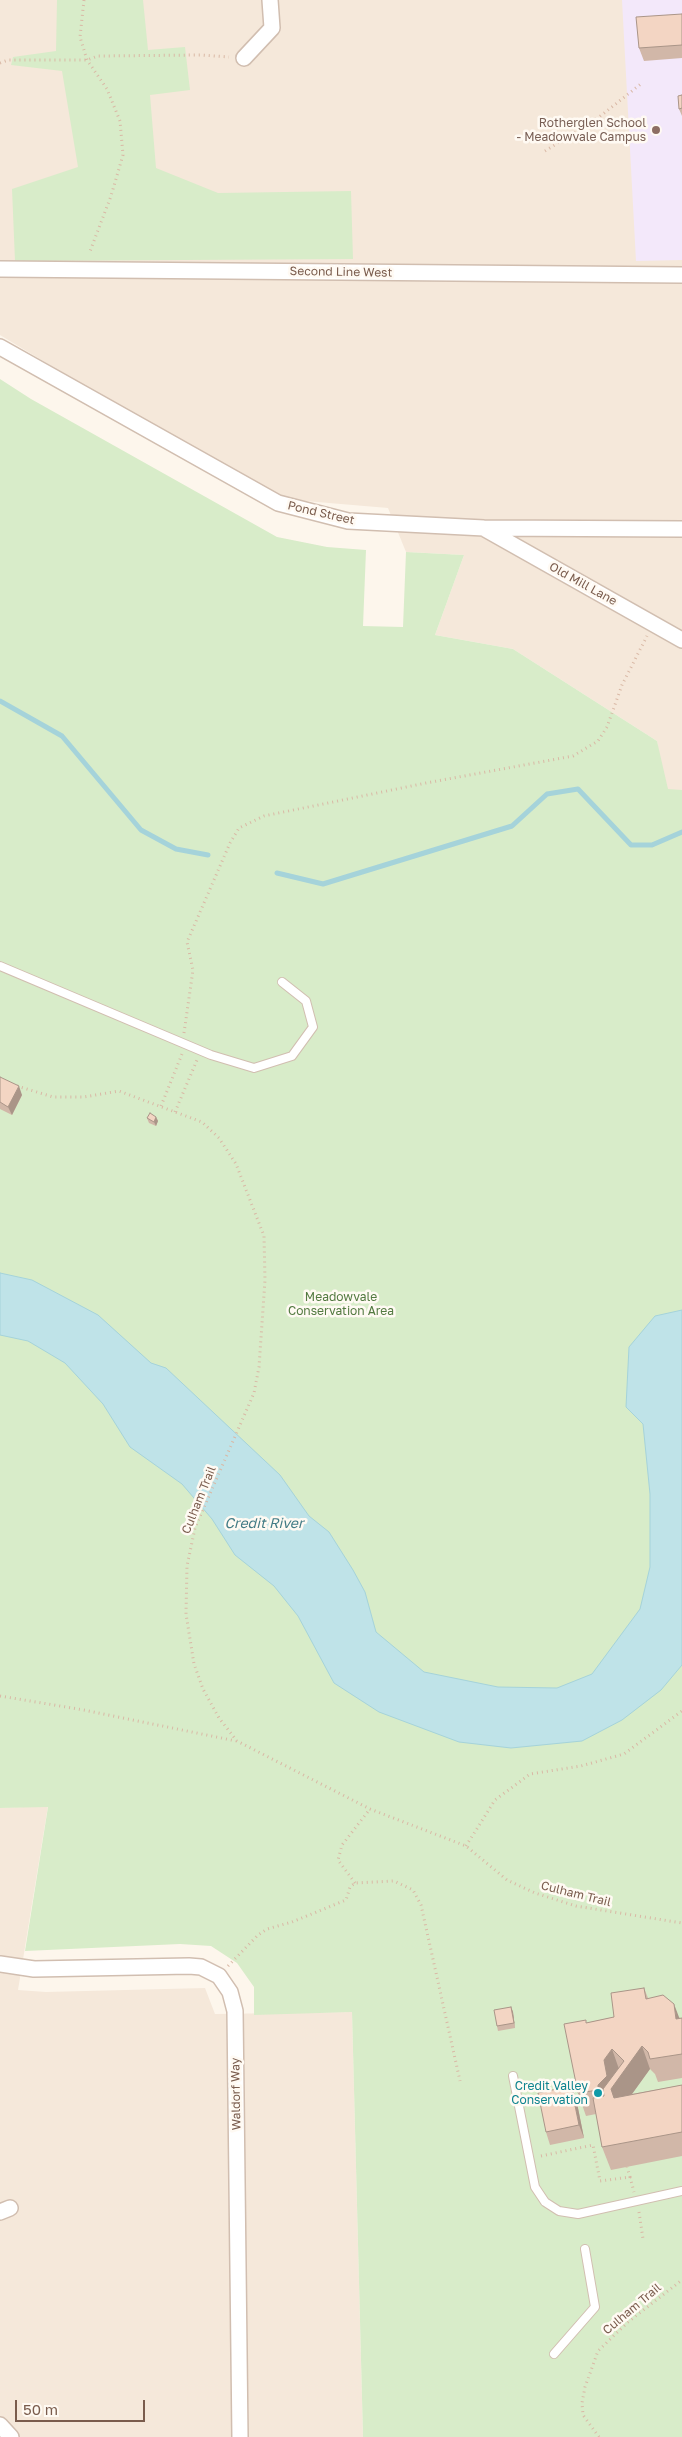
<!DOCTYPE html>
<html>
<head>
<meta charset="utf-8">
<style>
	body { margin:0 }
	#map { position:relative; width:682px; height:2437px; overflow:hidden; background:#fdf6ec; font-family:"Golos Text",sans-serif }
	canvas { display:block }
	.scale { position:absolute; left:15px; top:2400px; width:130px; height:22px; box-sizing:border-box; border:2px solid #7a5c4d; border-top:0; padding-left:6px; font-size:15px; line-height:18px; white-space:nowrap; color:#7a5c4d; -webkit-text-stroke:4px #fffaf3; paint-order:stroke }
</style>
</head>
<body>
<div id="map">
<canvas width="682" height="2437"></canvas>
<div class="scale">50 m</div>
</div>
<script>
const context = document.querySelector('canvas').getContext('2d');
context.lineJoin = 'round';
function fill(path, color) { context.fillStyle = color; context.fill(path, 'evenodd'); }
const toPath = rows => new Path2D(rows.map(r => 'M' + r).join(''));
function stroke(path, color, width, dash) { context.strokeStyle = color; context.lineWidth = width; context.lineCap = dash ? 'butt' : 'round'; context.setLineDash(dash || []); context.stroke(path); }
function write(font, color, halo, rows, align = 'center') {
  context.font = font + ' "Golos Text",sans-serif'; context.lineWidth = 5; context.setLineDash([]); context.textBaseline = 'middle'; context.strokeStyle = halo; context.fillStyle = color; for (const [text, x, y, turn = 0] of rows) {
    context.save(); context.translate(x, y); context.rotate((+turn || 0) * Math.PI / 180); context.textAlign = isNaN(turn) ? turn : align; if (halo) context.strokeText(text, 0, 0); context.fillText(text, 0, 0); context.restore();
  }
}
fill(toPath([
	[0,0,682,0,682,803,671,803,660,763,657,741,513,649,435,635,464,555,406,552,388,508,270,498,0,335],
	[48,1806,18,1990,46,1992,205,1988,215,2014,352,2012,363,2437,0,2437,0,1808]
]), '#f5e8da');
fill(toPath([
	[622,0,682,0,682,260,636,261]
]), '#f3e8fa');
fill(toPath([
	[57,0,143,0,148,50,185,47,190,90,150,95,156,168,218,193,351,191,353,259,15,261,12,189,78,167,62,71,11,65,13,57,56,51],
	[0,379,31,399,277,537,327,547,366,550,363,626,403,627,406,552,464,555,435,635,513,649,657,741,668,789,682,790,682,2437,363,2437,352,2012,254,2015,254,1987,237,1963,211,1946,180,1944,25,1951,48,1807,0,1808]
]), '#d8ecc9');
const water = toPath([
	[0,1273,32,1280,98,1315,151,1363,166,1368,280,1475,309,1516,329,1532,353,1570,365,1592,376,1632,424,1672,498,1687,557,1688,592,1674,640,1609,650,1567,650,1494,643,1424,626,1407,629,1347,655,1316,682,1310,682,1665,661,1690,622,1720,582,1741,511,1748,459,1742,379,1712,334,1683,298,1616,274,1586,235,1555,212,1519,182,1484,130,1447,103,1404,65,1363,28,1341,0,1335,0,1273]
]);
fill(water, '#bfe3e8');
stroke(water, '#a5d3da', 1);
stroke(toPath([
	[0,701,62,736,141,830,176,849,208,855],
	[277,873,323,884,512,826,547,794,578,789,631,845,652,845,682,832]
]), '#a5d3da', 5);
const service = toPath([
	[0,966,211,1055,254,1068,292,1056,313,1027,306,1001,282,982],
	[513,2076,535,2187,545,2202,559,2211,578,2214,682,2191],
	[554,2354,595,2307,585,2249]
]);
const minor = toPath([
	[244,58,272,28,270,0],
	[0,269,682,275],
	[0,347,278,503,348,521,484,528,682,529],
	[485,529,682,640],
	[0,1964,34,1969,189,1966,201,1967,219,1976,230,1992,235,2011,240,2437],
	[0,2212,10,2208],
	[0,2425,11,2437]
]);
stroke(service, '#d1beb0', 10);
stroke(minor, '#d1beb0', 18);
stroke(toPath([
	[84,0,80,37,87,60,107,89,120,121,123,155,111,196,89,254],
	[0,63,8,60,87,60,98,56,201,55,229,57],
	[545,151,598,118,642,83],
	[184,1033,193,970,187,942,230,843,239,828,264,816,426,783,573,756,598,741,607,727,622,685,647,636],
	[17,1086,53,1097,84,1097,119,1091,202,1122,219,1138,236,1164,264,1236,265,1280,259,1367,254,1393,195,1528,187,1566,186,1614,194,1664,203,1689,219,1718,237,1741,370,1809,466,1846,507,1880,535,1893,576,1906,682,1923],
	[161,1106,182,1054],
	[175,1112,197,1060],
	[0,1696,84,1710,236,1741],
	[466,1846,495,1800,530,1774,581,1766,624,1754,682,1711],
	[355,1883,338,1860,342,1845,370,1809],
	[228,1966,258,1935,267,1929,292,1922,346,1900,350,1887,355,1883,394,1881,413,1890,421,1905,460,2081],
	[541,2156,593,2145,600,2181,630,2177,627,2167],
	[630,2177,634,2192],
	[639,2212,643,2239],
	[599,2437,583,2415,582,2403,585,2387,598,2351,628,2322,682,2280]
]), '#d9b8a5', 3, [1, 4]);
stroke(service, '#fff', 8);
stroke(minor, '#fff', 15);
fill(toPath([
	[682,14,682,58,644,61,639,48],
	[682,95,682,116,679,109],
	[0,1077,22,1095,12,1115,0,1109],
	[156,1117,158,1121,156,1126,149,1123,147,1118],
	[644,1988,648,1998,680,2018,682,2018,682,2078,658,2082,655,2074,650,2069,632,2094,682,2085,682,2156,611,2170,602,2147,596,2114,586,2116,578,2093,586,2023,614,2017],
	[511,2007,513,2012,515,2028,498,2031,497,2026],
	[571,2086,576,2098,584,2138,550,2145,546,2132]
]), '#d1b7a8');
fill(toPath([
	[19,1086,22,1095,12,1115,8,1107],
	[156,1117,158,1121,156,1126,154,1122],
	[674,2004,682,2025,676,2019],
	[511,2007,513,2012,515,2028,514,2023],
	[642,2046,650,2069,619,2112,606,2112,598,2090,598,2085,604,2060,612,2049,620,2072],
	[571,2086,576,2098,584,2138,579,2125]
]), '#aa9588');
const building = toPath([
	[682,14,682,45,639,48,636,17,682,14],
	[682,95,682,108,679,109,678,96,682,95],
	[0,1077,19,1086,8,1107,0,1102,0,1077],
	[150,1113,156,1117,154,1122,147,1118,150,1113],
	[644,1988,646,1999,663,1995,674,2004,676,2019,682,2018,682,2054,650,2059,648,2052,642,2046,611,2089,614,2098,682,2085,682,2132,602,2147,593,2098,604,2096,603,2089,624,2061,612,2049,604,2060,607,2076,598,2085,598,2090,578,2093,564,2024,586,2020,586,2023,614,2017,611,1993,644,1988],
	[511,2007,514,2023,497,2026,494,2010,511,2007],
	[571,2086,579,2125,546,2132,538,2093,571,2086]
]);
fill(building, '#f3d5c3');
stroke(building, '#aa9588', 1);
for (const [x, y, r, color] of [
	[656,130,5,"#8d6e63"],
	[598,2093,5,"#0f9aa8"]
]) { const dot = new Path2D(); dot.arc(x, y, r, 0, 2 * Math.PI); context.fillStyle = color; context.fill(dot); stroke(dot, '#fffaf3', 2); }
write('12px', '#785e54', '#fffaf3', [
	["Rotherglen School",646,123],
	["- Meadowvale Campus",646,137]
], 'right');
write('12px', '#7a5c4d', '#fffaf3', [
	["Second Line West",341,272,1],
	["Pond Street",321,513,13],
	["Old Mill Lane",583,584,29],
	["Culham Trail",199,1500,-68],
	["Culham Trail",576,1894,14],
	["Waldorf Way",236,2094,-91],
	["Culham Trail",632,2309,-40]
]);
write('12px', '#537a41', '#fffaf3', [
	["Meadowvale",341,1297],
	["Conservation Area",341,1311]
]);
write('12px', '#0d838f', '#fffaf3', [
	["Credit Valley",588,2086],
	["Conservation",588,2100]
], 'right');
write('italic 14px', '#437c86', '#fffaf3', [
	["Credit River",264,1524]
]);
</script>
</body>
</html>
